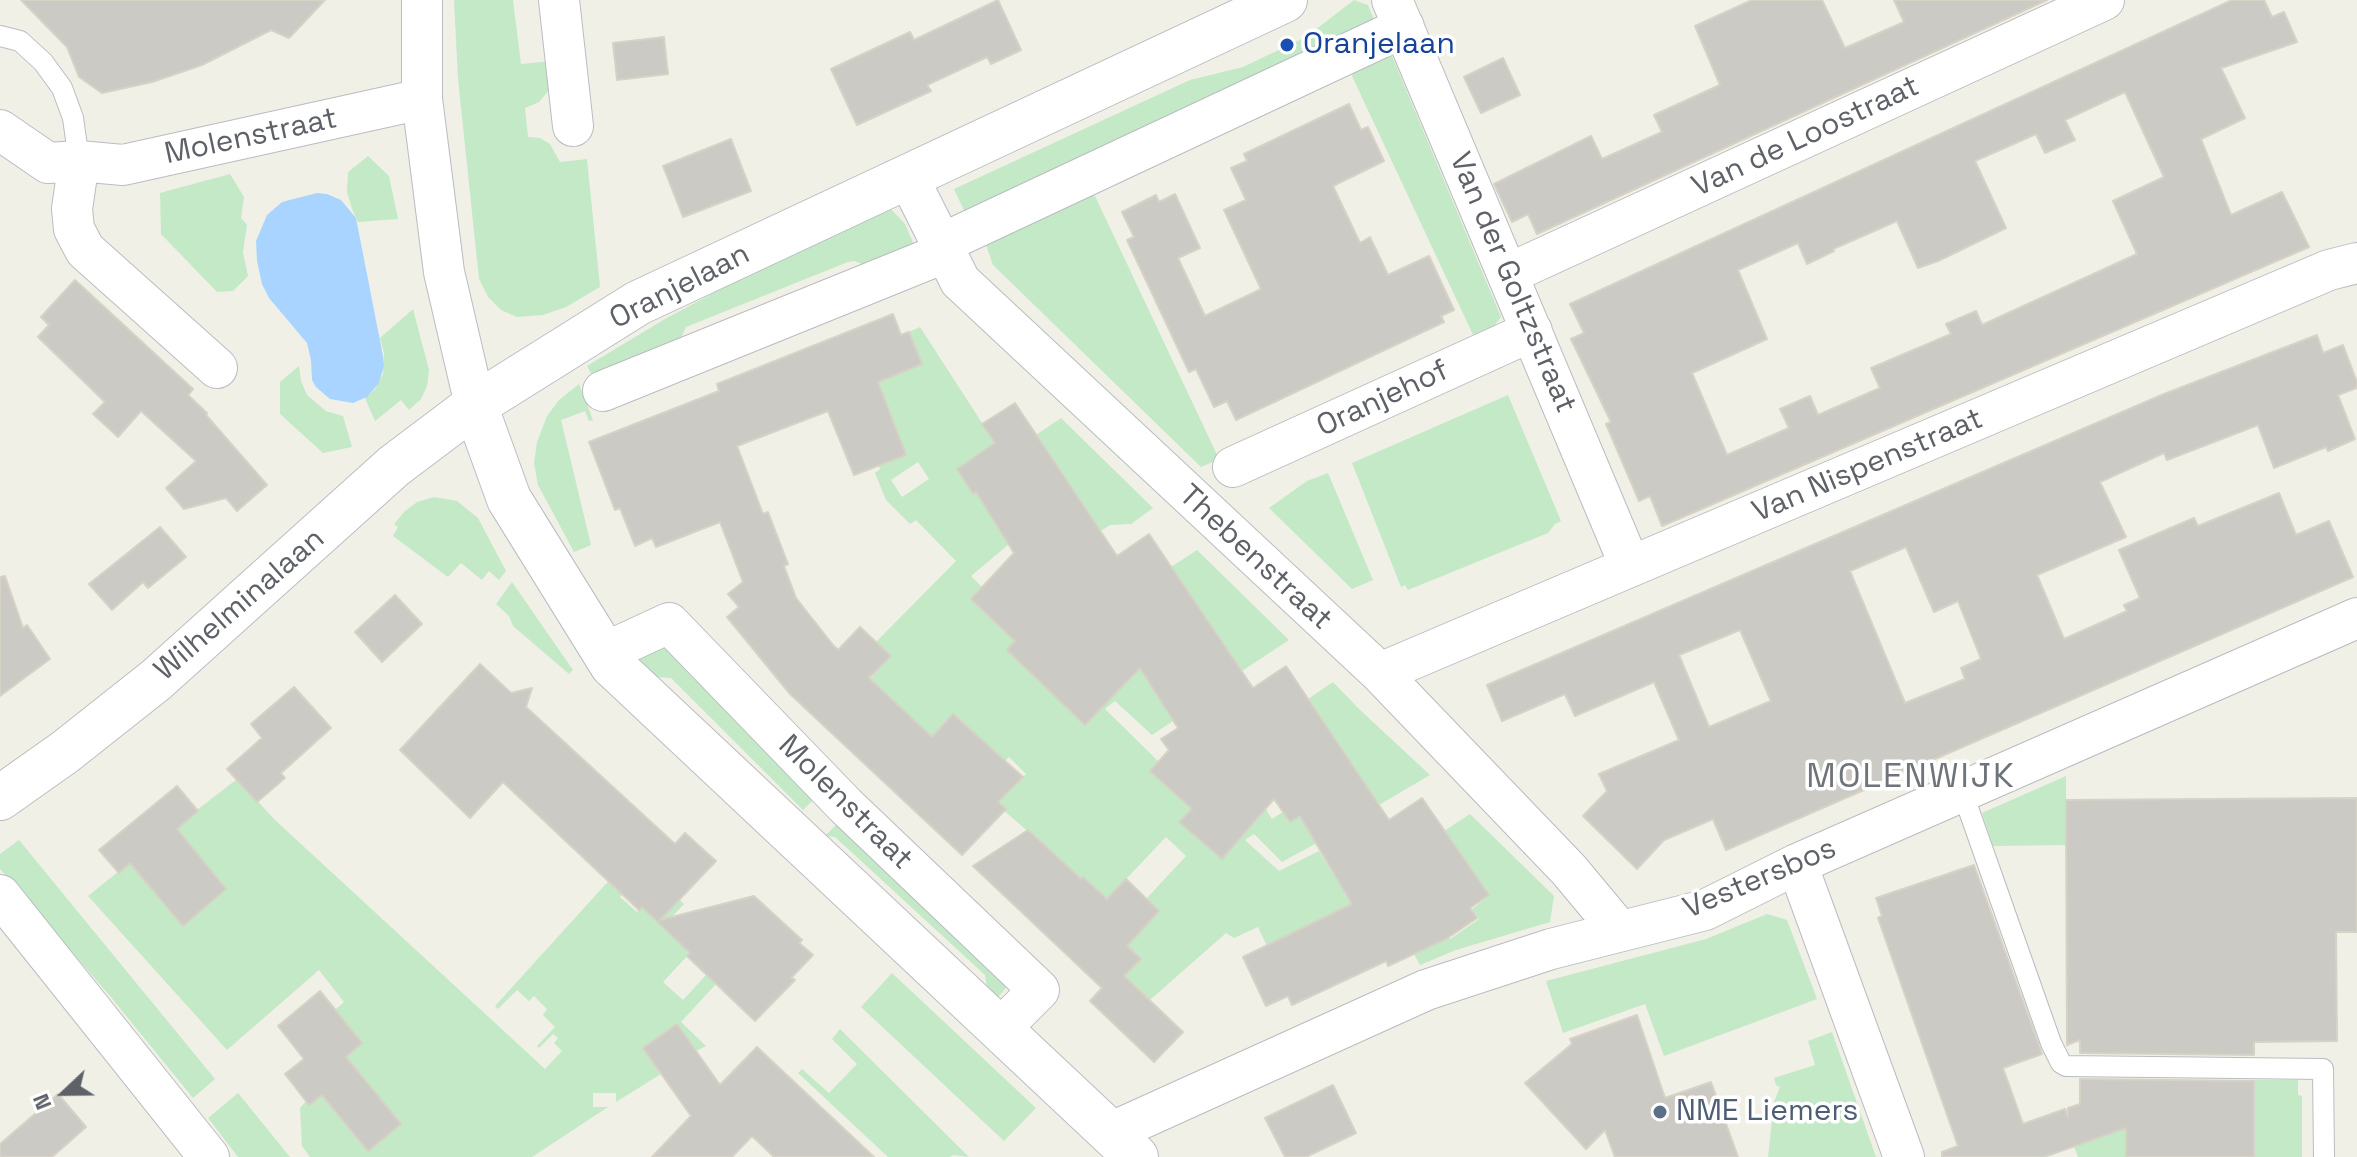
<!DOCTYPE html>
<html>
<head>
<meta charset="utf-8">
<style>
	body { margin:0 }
	#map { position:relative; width:2357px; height:1157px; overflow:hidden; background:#f1f0e7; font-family:"Space Grotesk",sans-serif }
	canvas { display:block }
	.north { position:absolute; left:24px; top:1053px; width:80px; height:80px; -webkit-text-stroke:6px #fff; paint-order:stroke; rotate:248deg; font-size:22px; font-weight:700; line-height:32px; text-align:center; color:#5e6268 }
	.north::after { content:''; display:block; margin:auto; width:28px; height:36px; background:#5e6268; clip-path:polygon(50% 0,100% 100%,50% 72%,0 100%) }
</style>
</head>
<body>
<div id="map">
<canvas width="2357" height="1157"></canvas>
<div class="north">N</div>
</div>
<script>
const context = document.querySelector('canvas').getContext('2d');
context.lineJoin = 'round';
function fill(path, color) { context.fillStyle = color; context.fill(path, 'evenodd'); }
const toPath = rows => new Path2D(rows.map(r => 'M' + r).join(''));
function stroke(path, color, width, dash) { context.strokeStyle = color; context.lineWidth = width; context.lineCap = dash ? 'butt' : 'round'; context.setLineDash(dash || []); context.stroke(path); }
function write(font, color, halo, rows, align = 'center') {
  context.font = font + ' "Space Grotesk",sans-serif'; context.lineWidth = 7; context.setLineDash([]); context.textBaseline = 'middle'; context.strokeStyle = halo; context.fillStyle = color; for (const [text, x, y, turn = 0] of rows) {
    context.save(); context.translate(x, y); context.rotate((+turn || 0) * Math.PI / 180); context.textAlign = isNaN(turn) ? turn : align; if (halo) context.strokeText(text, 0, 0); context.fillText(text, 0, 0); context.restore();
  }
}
fill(toPath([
	[454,0,513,0,521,64,552,61,550,89,539,102,525,108,528,137,540,138,550,144,560,162,587,159,600,287,566,307,543,315,517,317,501,310,488,297,479,279,458,79],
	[1354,0,1368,5,1376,24,968,219,954,189,1190,80,1243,67,1306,37],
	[1379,54,1392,56,1501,317,1491,330,1475,339,1352,76,1358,60],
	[368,156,389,176,398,219,358,222,352,209,347,192,348,172],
	[230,174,244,197,241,218,247,225,243,252,248,276,233,291,217,292,161,234,160,193],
	[1080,191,1095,196,1219,459,1201,467,993,265,983,236],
	[889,207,905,224,915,247,868,266,854,261,848,262,686,327,676,348,595,381,587,366,665,319,745,276],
	[413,309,429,370,427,386,421,399,409,410,401,400,375,421,365,398,375,389,383,374,384,353,380,338],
	[920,327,995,443,957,469,973,494,996,479,999,482,1013,472,1025,490,1011,500,1025,520,1003,535,1008,545,971,576,982,587,971,599,1005,631,1016,619,1026,631,1007,650,1023,666,1042,646,1047,651,1059,643,1025,612,1024,608,1029,599,1068,573,1098,569,1117,556,1140,591,1127,600,1119,589,1097,604,1103,614,1088,624,1097,637,1111,627,1114,630,1150,605,1204,685,1204,698,1200,703,1152,735,1115,701,1105,709,1159,762,1151,771,1188,805,1200,793,1193,786,1197,777,1176,759,1209,736,1196,717,1246,686,1252,688,1265,707,1227,733,1250,766,1274,751,1260,731,1275,721,1312,776,1264,806,1272,819,1283,812,1290,822,1313,806,1306,795,1319,787,1339,818,1350,811,1357,821,1282,862,1254,834,1245,840,1279,871,1319,851,1348,897,1367,884,1349,857,1379,839,1375,832,1396,864,1410,854,1450,912,1438,921,1450,939,1479,919,1472,909,1489,896,1444,831,1470,814,1554,896,1550,922,1456,950,1420,965,1414,954,1409,956,1396,929,1390,931,1378,914,1367,921,1355,907,1337,915,1341,926,1327,934,1320,920,1303,928,1309,942,1273,959,1258,927,1234,938,1226,933,1150,1000,1124,976,1141,959,1122,941,1131,933,1136,936,1159,912,1146,899,1186,856,1166,837,1107,899,1084,877,1074,887,1061,875,1058,877,1039,859,1048,849,1001,808,987,822,975,811,983,802,970,790,976,783,940,753,966,726,953,715,932,737,910,716,899,728,890,719,899,709,869,680,891,657,876,642,956,561,916,520,910,524,886,500,875,473,880,469,865,434,893,423,877,380,871,382,868,374,878,370,882,380,921,364,909,332],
	[918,462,929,479,902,497,891,480],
	[1163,652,1177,674,1154,690,1140,668],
	[1009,757,1026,774,1004,796,987,780],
	[299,366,301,381,307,395,326,411,343,416,352,447,323,453,280,414,280,382],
	[579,384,593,420,589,421,585,411,561,420,591,545,574,552,538,485,534,463,537,442,547,416,559,400],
	[1508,395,1561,521,1555,524,1548,533,1408,590,1405,585,1401,587,1352,463],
	[1061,418,1153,508,1131,524,1110,525,1101,531,1036,435],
	[1328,473,1373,580,1352,589,1269,508,1307,481],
	[434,497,457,501,478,518,506,571,499,580,489,571,482,580,461,563,448,577,393,536,398,527,394,524,405,511,417,502],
	[1197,550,1289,640,1242,671,1171,567],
	[512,582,573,670,569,674,513,626,509,616,496,604],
	[665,646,817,796,803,810,671,678,655,677,636,656],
	[1333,682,1359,709,1430,775,1379,805,1308,699],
	[2066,776,2066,845,1993,846,1982,813],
	[237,779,275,820,545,1069,562,1051,554,1043,558,1038,553,1034,539,1048,537,1046,555,1027,543,1015,547,1009,534,996,529,1001,517,990,498,1009,495,1006,633,854,646,868,620,897,637,912,663,884,684,904,670,919,686,934,678,942,690,953,663,982,683,1000,718,962,727,972,681,1022,706,1046,696,1051,677,1024,643,1048,661,1074,616,1102,616,1093,593,1093,593,1107,608,1107,532,1157,310,1157,302,1146,300,1108,346,1057,362,1043,335,1010,344,1002,319,970,227,1050,88,896,144,851,147,884,183,925,226,889,175,827],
	[842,819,1009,984,995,1001,988,994,985,975,835,837,825,836],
	[19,840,215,1079,193,1098,110,996,0,869,0,854],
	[1767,914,1787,920,1817,999,1664,1056,1645,1004,1563,1033,1546,981,1706,939],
	[892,973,1036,1108,1004,1141,861,1007],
	[840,1029,969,1157,953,1155,950,1157,888,1157,798,1073,802,1069,829,1093,857,1064,832,1039],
	[1832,1032,1876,1157,1768,1157,1774,1102,1780,1087,1776,1085,1774,1078,1815,1065,1808,1041],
	[2254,1080,2298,1080,2298,1095,2302,1096,2302,1157,2254,1157],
	[238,1093,290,1157,238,1157,208,1118],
	[2126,1125,2126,1157,2078,1157,2067,1126]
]), '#c3e9c6');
fill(toPath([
	[317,193,327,194,341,200,356,218,383,356,384,366,379,383,367,397,353,403,330,399,316,387,312,380,311,360,307,343,269,298,262,284,257,261,256,241,267,215,282,202]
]), '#a9d4ff');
const building = toPath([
	[21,0,325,0,289,38,271,30,202,65,152,82,102,93,79,77,67,47,21,0],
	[998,0,1021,50,991,64,987,57,927,85,931,91,857,125,831,69,910,32,914,40,998,0],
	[1752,0,1822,0,1845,48,1904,22,1894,0,2047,0,1537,234,1528,214,1512,222,1494,184,1591,136,1602,159,1662,132,1654,115,1720,85,1695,26,1752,0],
	[2232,0,2264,0,2272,17,2284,12,2297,42,2221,68,2245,118,2201,139,2231,215,2282,192,2309,247,1662,526,1650,496,1639,501,1606,424,1611,422,1571,339,1584,333,1570,304,2232,0],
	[2125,92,2164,177,2113,201,2137,254,1982,325,1976,311,1946,324,1951,334,1871,368,1880,388,1818,415,1810,396,1780,409,1789,428,1727,455,1692,373,1767,339,1738,270,1798,243,1807,264,1834,251,1833,249,1897,221,1918,268,1938,261,2006,228,1975,161,2036,134,2045,153,2075,140,2065,120,2125,92],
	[664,37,668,74,617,80,613,43,664,37],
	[1503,58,1520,95,1481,113,1464,77,1503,58],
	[1349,104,1361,130,1368,127,1384,161,1333,186,1360,243,1370,237,1388,275,1429,256,1454,310,1441,316,1444,322,1236,420,1227,401,1214,407,1196,369,1189,372,1127,240,1134,237,1122,212,1156,195,1159,202,1175,194,1200,248,1178,258,1205,316,1261,289,1224,210,1246,200,1231,168,1247,161,1244,154,1349,104],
	[731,139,751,191,683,217,663,166,731,139],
	[75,280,193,389,188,395,207,413,206,415,267,485,237,511,226,498,184,509,166,488,196,461,141,411,118,437,93,414,105,402,38,337,49,325,41,317,75,280],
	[893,314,901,335,909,332,922,364,878,382,906,455,854,475,828,411,737,446,763,514,768,512,788,564,784,566,796,598,833,645,838,650,860,627,891,656,869,678,932,737,953,714,1023,777,998,802,1006,809,962,855,790,694,727,617,739,607,728,594,743,582,720,522,656,547,652,538,635,546,620,508,615,510,589,442,719,391,717,384,893,314],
	[2317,335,2323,353,2343,345,2357,382,2357,388,2338,395,2355,439,2328,451,2326,447,2274,468,2258,425,2167,460,2164,453,2100,482,2126,537,2037,575,2064,639,2127,611,2124,605,2140,598,2119,550,2194,518,2198,526,2279,493,2296,535,2329,521,2353,577,1726,850,1713,819,1664,840,1637,869,1583,816,1607,791,1599,774,1679,740,1654,682,1575,716,1565,694,1502,721,1487,685,2164,394,2317,335],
	[1906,547,1934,612,1958,601,1981,659,1961,668,1965,679,1905,703,1850,571,1906,547],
	[1740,630,1771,701,1709,727,1679,655,1740,630],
	[1015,403,1117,556,1149,534,1253,688,1286,666,1389,820,1422,798,1489,895,1470,908,1477,918,1446,939,1388,966,1386,961,1292,1005,1288,996,1266,1006,1243,957,1352,904,1300,816,1290,822,1274,799,1222,859,1179,822,1192,809,1150,771,1169,750,1161,739,1178,728,1140,668,1085,725,1007,650,1015,641,971,599,1014,553,976,492,973,494,957,469,995,443,982,424,1015,403],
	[160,527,186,557,148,588,143,582,112,610,89,584,160,527],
	[5,576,23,628,27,625,50,659,0,696,0,577,5,576],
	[395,595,422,624,382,662,355,632,395,595],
	[480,664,511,693,532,688,526,707,675,844,685,833,716,861,660,920,754,896,802,940,799,943,813,955,791,978,795,980,755,1021,687,956,690,953,642,907,639,910,503,782,470,818,400,750,480,664],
	[294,687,331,728,281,773,285,778,257,802,227,769,262,738,251,724,294,687],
	[177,786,198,811,177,829,226,889,183,926,130,863,119,873,99,850,177,786],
	[2357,798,2357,932,2336,932,2337,1041,2254,1042,2254,1055,2080,1053,2080,1040,2067,1045,2066,800,2357,798],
	[1028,830,1081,879,1083,877,1107,899,1126,879,1159,911,1127,946,1141,959,1124,976,1183,1032,1154,1062,1090,1001,1102,988,973,866,1028,830],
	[1974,865,2042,1054,2003,1068,2023,1124,2065,1109,2068,1116,2068,1108,2080,1104,2080,1079,2254,1081,2254,1157,2126,1157,2126,1128,2044,1157,1942,1157,1942,1152,1958,1146,1878,918,1882,916,1876,898,1974,865],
	[320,991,362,1043,346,1057,401,1124,368,1151,322,1095,309,1105,285,1074,304,1059,278,1026,320,991],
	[1637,1015,1665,1098,1711,1082,1738,1157,1615,1157,1605,1130,1586,1149,1525,1083,1572,1044,1570,1039,1637,1015],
	[677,1024,720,1085,757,1047,874,1157,774,1157,752,1136,732,1157,652,1157,691,1116,643,1048,677,1024],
	[1333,1085,1356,1133,1306,1157,1285,1157,1265,1118,1333,1085],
	[58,1094,86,1127,52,1157,0,1157,0,1144,58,1094]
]);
fill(building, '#cccac4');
stroke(building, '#d6d2c5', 2);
const lane = toPath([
	[0,36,20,41,43,62,62,88,73,118,79,161],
	[1962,791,2051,1043,2061,1063,2066,1066,2323,1069,2324,1157]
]);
const street = toPath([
	[422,0,422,99,444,272,475,405],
	[559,0,573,126],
	[1392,0,1630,566],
	[0,130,48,163,79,161,123,165,422,99],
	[79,161,72,209,74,229,85,250,217,368],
	[908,177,960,281,1380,673,1569,870,1619,930],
	[941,244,1404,27],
	[1508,274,2104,0],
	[603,391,944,253],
	[1233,467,1532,331],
	[604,653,669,623,846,806,1039,990,1000,1029],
	[1380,673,2329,270,2357,263],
	[1797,864,1904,1157],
	[0,895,209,1157],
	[1110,1133,1426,990,1551,949,1705,910,1797,864,2357,618]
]);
const secondary = toPath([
	[475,405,509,499,612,665,1136,1157],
	[0,798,65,752,156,680,394,466,475,405,638,303,1285,0]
]);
stroke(lane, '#b9bcc1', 22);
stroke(street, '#b9bcc1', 42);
stroke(secondary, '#babdc3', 46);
stroke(lane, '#fff', 20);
stroke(street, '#fff', 40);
stroke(secondary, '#fff', 44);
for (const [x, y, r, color] of [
	[1287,45,8,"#1a4fb4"],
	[1660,1112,8,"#5c6f8a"]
]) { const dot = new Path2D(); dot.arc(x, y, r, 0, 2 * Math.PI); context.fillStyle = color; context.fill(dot); stroke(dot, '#fff', 3); }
write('30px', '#164399', '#fff', [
	["Oranjelaan",1303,45]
], 'left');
write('30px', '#5e6268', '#fff', [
	["Molenstraat",251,137,-12],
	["Van de Loostraat",1806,137,-25],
	["Van der Goltzstraat",1512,283,67],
	["Oranjelaan",680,287,-27],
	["Oranjehof",1383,399,-25],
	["Van Nispenstraat",1868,466,-23],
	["Thebenstraat",1255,558,43],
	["Wilhelminalaan",240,605,-41],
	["Molenstraat",845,803,45],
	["Vestersbos",1760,879,-23]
]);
write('30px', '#4e5e75', '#fff', [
	["NME Liemers",1676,1112]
], 'left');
context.letterSpacing = '2px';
write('34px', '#6f747a', '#fff', [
	["MOLENWIJK",1911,778]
]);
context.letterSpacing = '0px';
</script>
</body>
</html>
